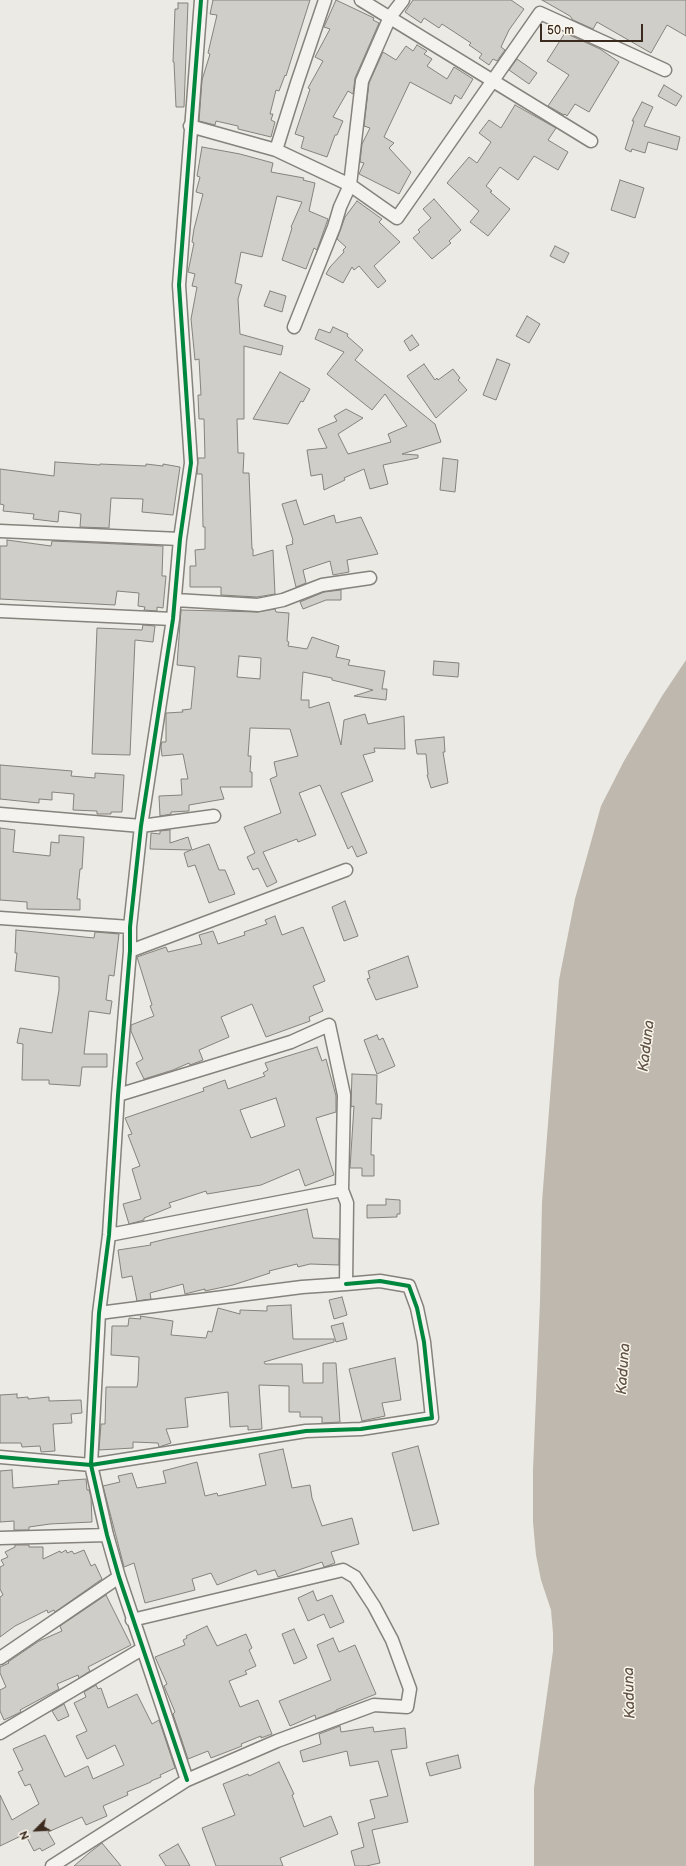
<!DOCTYPE html>
<html>
<head>
<meta charset="utf-8">
<style>
	body { margin:0 }
	#map { position:relative; width:686px; height:1866px; overflow:hidden; background:#eceae4; font-family:"Balsamiq Sans",sans-serif }
	canvas { display:block }
	.north { position:absolute; left:16px; top:1810px; width:40px; height:40px; -webkit-text-stroke:3px #fbf7ec; paint-order:stroke; rotate:246deg; font-size:11px; font-weight:700; line-height:16px; text-align:center; color:#3b2a1e }
	.north::after { content:''; display:block; margin:auto; width:14px; height:18px; background:#3b2a1e; clip-path:polygon(50% 0,100% 100%,50% 72%,0 100%) }
	.scale { position:absolute; left:540px; top:24px; width:103px; height:18px; box-sizing:border-box; border:2px solid #3b2a1e; border-top:0; padding-left:5px; font-size:12px; line-height:14px; white-space:nowrap; color:#3b2a1e; -webkit-text-stroke:3px #fbf7ec; paint-order:stroke }
</style>
</head>
<body>
<div id="map">
<canvas width="686" height="1866"></canvas>
<div class="north">N</div>
<div class="scale">50 m</div>
</div>
<script>
const context = document.querySelector('canvas').getContext('2d');
context.lineJoin = 'round';
function fill(path, color) { context.fillStyle = color; context.fill(path, 'evenodd'); }
const toPath = rows => new Path2D(rows.map(r => 'M' + r).join(''));
function stroke(path, color, width, dash) { context.strokeStyle = color; context.lineWidth = width; context.lineCap = dash ? 'butt' : 'round'; context.setLineDash(dash || []); context.stroke(path); }
function write(font, color, halo, rows, align = 'center') {
  context.font = font + ' "Balsamiq Sans",sans-serif'; context.lineWidth = 3; context.setLineDash([]); context.textBaseline = 'middle'; context.strokeStyle = halo; context.fillStyle = color; for (const [text, x, y, turn = 0] of rows) {
    context.save(); context.translate(x, y); context.rotate((+turn || 0) * Math.PI / 180); context.textAlign = isNaN(turn) ? turn : align; if (halo) context.strokeText(text, 0, 0); context.fillText(text, 0, 0); context.restore();
  }
}
fill(toPath([
	[686,660,686,1866,534,1866,534,1788,553,1651,553,1633,551,1610,541,1580,536,1555,533,1522,533,1470,540,1301,542,1202,559,980,575,899,601,806,624,761,662,696]
]), '#bfb8ae');
const building = toPath([
	[213,0,310,0,286,76,285,75,279,91,276,90,270,114,273,114,271,120,275,122,271,137,238,129,238,126,216,121,215,125,199,121,202,80,210,54,208,53,217,15,210,14,213,0],
	[336,0,374,18,373,20,379,23,355,78,353,94,348,91,333,117,343,121,337,135,335,135,327,157,301,148,304,137,295,134,310,89,308,88,323,61,315,57,330,29,324,27,336,0],
	[413,0,511,0,524,9,509,30,501,47,505,50,497,61,493,59,489,65,479,58,482,54,469,45,471,43,442,24,439,28,424,18,421,23,405,12,413,0],
	[542,0,686,0,686,36,667,25,651,53,597,22,593,29,573,20,570,16,542,0],
	[178,3,188,3,184,107,176,107,174,62,173,62,175,9,178,9,178,3],
	[565,33,600,49,619,62,589,112,575,104,567,116,565,114,564,115,548,106,569,75,547,61,565,33],
	[417,45,427,51,424,54,432,59,427,66,447,79,454,67,473,79,461,99,455,95,451,104,410,82,384,137,394,143,389,148,411,172,399,194,359,174,364,163,360,162,362,144,370,128,364,126,369,83,383,52,396,60,406,46,413,51,417,45],
	[517,59,537,73,529,84,509,70,517,59],
	[664,85,682,96,676,106,658,96,664,85],
	[642,102,653,107,644,126,680,137,677,150,648,142,645,153,632,149,631,152,625,149,634,121,632,121,642,102],
	[515,105,556,128,548,140,568,152,558,170,534,156,518,180,500,167,486,186,492,191,490,192,510,209,488,236,470,222,479,211,447,183,469,157,477,163,491,142,479,133,489,120,501,128,515,105],
	[202,147,240,154,273,163,271,172,304,178,303,180,315,183,309,211,328,219,317,250,314,248,306,269,282,260,292,228,291,227,302,202,277,196,262,257,241,252,235,283,242,285,238,299,240,334,283,346,281,355,244,346,244,419,237,419,238,453,244,453,243,473,249,473,252,549,253,549,253,556,273,550,275,594,257,597,221,595,221,587,190,587,190,566,196,566,195,550,205,549,205,527,203,527,202,474,197,474,198,458,205,458,204,419,199,419,198,395,201,395,199,359,195,360,191,319,197,287,192,286,195,274,188,272,194,243,192,242,194,229,203,194,196,192,200,177,197,176,202,147],
	[620,180,644,188,635,218,611,210,620,180],
	[434,199,461,230,449,241,451,243,432,259,413,238,420,232,418,230,431,218,423,209,434,199],
	[357,201,382,219,379,222,400,242,374,266,386,281,378,288,359,266,354,270,352,267,343,283,326,274,330,267,344,252,343,250,346,247,337,239,345,217,357,201],
	[555,246,569,253,564,263,550,256,555,246],
	[270,291,286,296,282,312,264,306,270,291],
	[527,316,540,324,529,343,516,336,527,316],
	[333,327,348,334,347,336,363,350,355,360,435,424,441,442,402,454,418,455,418,458,383,465,388,484,370,489,364,469,344,478,345,480,324,490,322,474,311,476,307,450,327,448,318,429,337,421,334,416,346,409,363,418,338,434,348,454,391,442,388,434,407,426,385,394,372,410,327,374,344,352,315,339,319,329,330,333,333,327],
	[412,335,419,345,410,351,404,341,412,335],
	[497,359,510,364,496,400,483,395,497,359],
	[424,364,435,380,437,378,438,380,453,369,460,378,458,380,467,390,436,418,407,376,424,364],
	[280,372,310,389,303,402,301,401,288,424,253,419,280,372],
	[443,458,458,460,455,492,440,490,443,458],
	[55,462,100,465,100,464,146,466,146,464,163,466,163,464,180,467,173,515,142,512,143,499,111,498,109,528,80,527,81,514,59,511,58,522,33,519,34,514,3,511,4,505,0,504,0,469,54,476,55,462],
	[296,500,304,525,334,515,336,523,361,517,378,554,347,560,349,572,333,575,330,561,303,570,306,583,296,587,286,546,293,544,292,541,293,540,282,504,296,500],
	[7,540,51,546,52,541,163,546,162,576,166,576,163,608,157,607,157,611,144,610,145,607,138,606,139,593,117,591,115,605,0,599,0,546,7,546,7,540],
	[341,590,341,600,326,600,303,609,300,602,324,592,341,590],
	[275,609,276,612,289,613,287,641,289,642,288,646,307,649,312,637,339,646,336,657,350,660,348,665,385,671,382,689,387,689,386,700,354,696,373,690,332,680,332,678,303,672,301,700,309,700,309,708,329,702,341,745,344,720,365,714,368,724,404,716,405,749,374,748,375,752,363,755,373,781,341,793,367,853,357,857,352,846,348,849,320,785,299,793,316,835,298,842,297,839,263,852,277,882,267,887,258,868,253,870,247,857,255,853,244,827,281,813,270,779,277,776,274,762,298,756,290,729,250,728,248,756,251,756,250,772,252,772,252,787,220,787,224,799,189,805,189,811,171,812,171,814,160,816,159,796,182,795,181,779,188,779,183,754,162,756,161,746,162,742,166,742,166,713,183,712,182,710,191,709,195,667,177,665,181,610,258,612,275,609],
	[239,656,261,658,260,679,237,677,239,656],
	[143,625,155,626,153,642,135,640,130,755,92,754,97,628,142,630,143,625],
	[434,661,459,663,458,677,433,675,434,661],
	[444,737,445,752,443,752,448,783,431,788,427,775,428,775,426,754,417,754,415,740,444,737],
	[0,765,72,771,71,776,95,778,95,773,124,775,122,812,111,812,111,814,97,814,97,811,73,810,74,794,52,792,52,800,39,799,39,803,0,799,0,765],
	[0,828,15,830,13,852,50,856,51,842,59,843,59,835,84,837,82,869,80,869,77,899,80,899,80,910,27,909,27,902,0,900,0,828],
	[170,830,170,843,188,837,192,850,209,844,219,870,225,870,235,894,209,903,195,865,188,867,184,853,191,850,150,849,151,833,160,834,160,831,170,830],
	[345,901,358,936,344,941,332,907,345,901],
	[275,916,282,935,303,927,325,981,313,986,323,1011,309,1017,310,1021,266,1037,252,1004,221,1017,229,1037,199,1050,203,1060,190,1065,189,1063,173,1070,144,1079,136,1063,143,1059,131,1031,131,1025,154,1016,150,1006,152,1005,137,957,166,947,168,952,202,944,199,935,213,931,218,944,245,935,244,932,267,924,265,920,275,916],
	[16,930,94,938,95,932,119,934,114,976,109,975,106,1000,112,1001,110,1014,89,1011,84,1054,107,1054,107,1067,82,1067,80,1086,49,1084,49,1080,22,1080,23,1044,17,1043,20,1028,52,1033,59,990,59,977,15,971,17,953,15,953,16,930],
	[408,956,418,987,376,1000,367,979,370,978,368,971,408,956],
	[377,1035,379,1040,383,1038,395,1066,377,1074,364,1040,377,1035],
	[317,1047,322,1061,326,1059,336,1096,336,1112,316,1118,334,1175,305,1186,299,1169,261,1185,207,1194,206,1191,169,1203,171,1207,144,1218,144,1220,129,1224,123,1204,141,1199,132,1169,140,1166,128,1135,132,1134,125,1118,204,1091,203,1088,225,1080,228,1089,265,1076,263,1073,268,1070,265,1063,317,1047],
	[276,1098,285,1126,251,1138,240,1110,276,1098],
	[352,1074,377,1075,376,1104,382,1104,381,1119,372,1118,371,1155,374,1155,374,1176,362,1176,362,1168,350,1168,354,1106,351,1107,352,1074],
	[386,1199,400,1200,400,1214,397,1214,397,1217,367,1218,367,1205,386,1205,386,1199],
	[307,1209,313,1238,339,1239,339,1265,310,1264,298,1267,297,1264,269,1271,270,1273,233,1285,205,1291,205,1289,185,1294,183,1284,150,1293,151,1299,137,1301,132,1276,122,1278,118,1250,151,1245,150,1243,166,1239,307,1209],
	[342,1297,347,1315,334,1319,329,1300,342,1297],
	[291,1305,293,1339,334,1339,334,1342,264,1362,265,1364,302,1364,303,1383,323,1383,323,1363,336,1363,340,1422,322,1423,322,1417,300,1417,300,1412,289,1412,289,1386,259,1385,262,1429,248,1430,248,1426,230,1427,228,1392,185,1398,188,1427,166,1429,171,1443,159,1447,158,1443,133,1442,133,1448,99,1450,101,1424,105,1424,106,1387,137,1387,138,1381,139,1357,111,1355,112,1326,128,1326,129,1318,141,1319,140,1316,173,1321,171,1335,206,1338,208,1331,212,1332,218,1308,240,1314,240,1310,267,1311,267,1306,291,1305],
	[343,1323,347,1339,336,1342,331,1326,343,1323],
	[395,1358,401,1400,382,1403,385,1416,362,1421,349,1369,395,1358],
	[17,1394,17,1398,28,1397,28,1399,49,1397,49,1401,81,1400,82,1413,71,1414,72,1423,53,1424,55,1451,41,1452,40,1446,22,1447,21,1443,0,1443,0,1395,17,1394],
	[418,1446,439,1524,413,1531,392,1453,418,1446],
	[283,1449,292,1488,310,1485,312,1498,322,1526,352,1518,359,1544,331,1552,335,1563,327,1566,324,1567,322,1562,278,1577,275,1570,258,1575,256,1570,217,1585,211,1573,192,1579,195,1590,145,1603,134,1563,124,1567,123,1563,103,1486,120,1482,118,1476,132,1473,137,1488,166,1483,163,1471,197,1462,205,1496,217,1493,218,1496,266,1485,259,1454,283,1449],
	[12,1470,13,1488,59,1484,58,1481,86,1479,87,1490,89,1490,91,1497,92,1522,50,1524,29,1527,29,1530,14,1530,14,1521,0,1522,0,1471,12,1470],
	[15,1545,29,1545,29,1547,43,1547,43,1559,60,1551,61,1553,66,1550,67,1553,72,1551,74,1554,84,1550,91,1566,95,1564,102,1579,55,1612,54,1610,48,1613,47,1610,15,1626,0,1637,0,1597,3,1595,0,1589,0,1567,4,1565,1,1560,8,1557,5,1552,15,1547,15,1545],
	[313,1591,317,1601,332,1595,344,1622,330,1628,324,1614,308,1621,298,1598,313,1591],
	[106,1595,131,1645,88,1667,90,1671,79,1678,78,1675,57,1684,59,1689,20,1710,21,1712,4,1720,0,1711,0,1690,6,1687,0,1673,0,1667,9,1663,8,1662,39,1641,62,1631,60,1626,106,1595],
	[207,1626,217,1646,246,1634,252,1648,249,1650,256,1666,245,1671,247,1674,229,1681,240,1707,258,1700,272,1734,261,1738,261,1736,241,1744,242,1746,211,1758,208,1751,188,1759,173,1714,175,1712,164,1686,167,1684,155,1657,185,1645,183,1640,187,1638,186,1636,207,1626],
	[294,1629,307,1658,294,1664,282,1634,294,1629],
	[333,1638,339,1652,355,1645,376,1694,336,1710,336,1711,316,1719,315,1715,290,1726,279,1701,331,1680,317,1645,333,1638],
	[96,1685,98,1689,101,1688,108,1708,137,1694,152,1724,159,1720,175,1768,160,1775,161,1777,151,1781,151,1782,127,1792,128,1795,103,1806,107,1816,86,1825,82,1817,48,1832,55,1844,42,1851,40,1848,34,1851,25,1834,0,1846,0,1795,12,1820,39,1804,30,1784,25,1786,18,1772,23,1770,13,1749,45,1735,65,1777,88,1766,93,1779,124,1765,115,1745,87,1759,76,1736,87,1731,74,1703,86,1697,84,1692,96,1685],
	[64,1704,69,1716,58,1721,52,1711,64,1704],
	[340,1726,341,1732,373,1727,374,1732,405,1728,407,1748,391,1750,408,1822,372,1830,380,1863,366,1866,355,1866,351,1851,364,1847,358,1823,375,1818,370,1800,388,1796,378,1761,350,1766,347,1751,303,1762,300,1751,321,1744,319,1734,340,1726],
	[458,1755,461,1768,430,1776,426,1763,458,1755],
	[279,1762,294,1794,292,1795,304,1827,331,1816,338,1834,280,1858,283,1866,216,1866,202,1828,235,1815,223,1784,248,1774,249,1776,279,1762],
	[102,1843,121,1866,74,1866,89,1853,102,1843],
	[178,1844,190,1866,166,1866,159,1855,178,1844]
]);
fill(building, '#d0cec9');
stroke(building, '#86827c', 1);
const street = toPath([
	[361,0,591,141],
	[190,126,276,150,350,185,397,218,540,13,665,70],
	[276,150,297,83,325,0],
	[294,327,334,227,340,207,350,185,362,81,390,17,403,0],
	[0,531,180,539],
	[176,600,258,605,283,600,322,585,370,578],
	[0,611,173,619],
	[0,814,141,826,214,816],
	[0,918,130,927],
	[130,951,346,870],
	[109,1235,342,1190,344,1095,329,1025,291,1042,118,1095],
	[99,1313,302,1287,346,1284,347,1203,342,1190],
	[0,1457,91,1465,306,1431,361,1429,432,1418,424,1342,417,1308,409,1286,380,1281,346,1284],
	[0,1538,107,1535],
	[0,1658,119,1577],
	[0,1733,142,1649],
	[187,1780,119,1577,107,1535,91,1465,99,1313,109,1235,118,1095,130,951,130,927,141,826,173,619,180,539,191,463,179,285,201,0],
	[52,1866,187,1780,277,1741,374,1705,407,1707,410,1689,392,1640,374,1606,355,1577,343,1570,132,1620]
]);
stroke(street, '#86827c', 15);
stroke(street, '#f4f3ef', 12);
stroke(toPath([
	[0,1457,91,1465,306,1431,361,1429,432,1418,424,1342,417,1308,409,1286,380,1281,346,1284],
	[187,1780,119,1577,107,1535,91,1465,99,1313,109,1235,118,1095,130,951,130,927,141,826,173,619,180,539,191,463,179,285,201,0]
]), '#00873e', 4);
write('italic 15px', '#635448', '#fbf7ec', [
	["Kaduna",647,1046,-83],
	["Kaduna",624,1369,-86],
	["Kaduna",630,1693,-92]
]);
</script>
</body>
</html>
